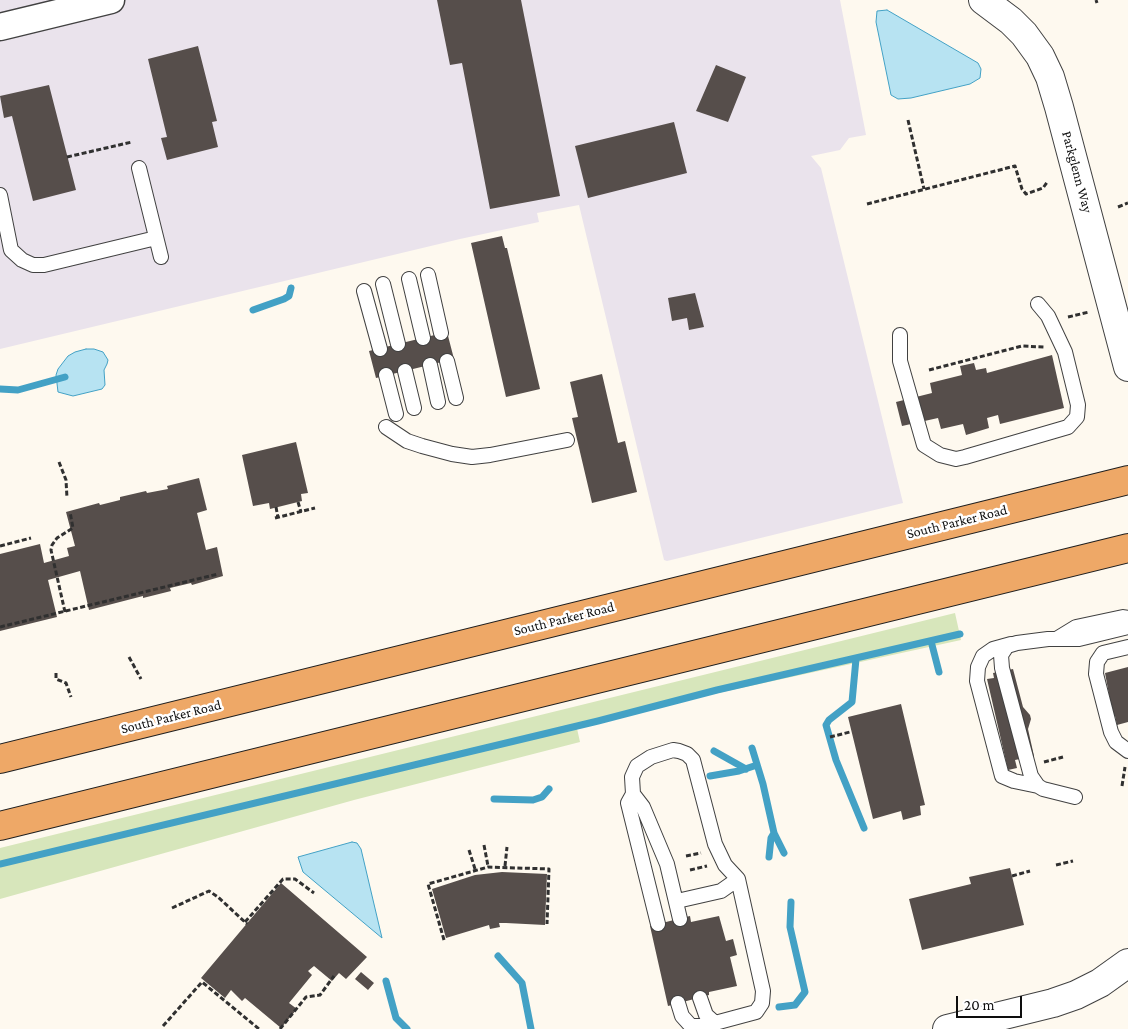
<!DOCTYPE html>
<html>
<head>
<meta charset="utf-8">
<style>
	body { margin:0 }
	#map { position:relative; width:1128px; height:1029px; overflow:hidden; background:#fef9ef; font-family:"Crimson Pro",serif }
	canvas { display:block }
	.scale { position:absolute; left:956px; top:996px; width:66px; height:22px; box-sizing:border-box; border:2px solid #0e0e0e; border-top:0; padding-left:6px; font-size:15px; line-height:18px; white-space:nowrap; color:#0e0e0e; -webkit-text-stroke:4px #fff; paint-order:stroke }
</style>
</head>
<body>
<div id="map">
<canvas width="1128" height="1029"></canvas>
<div class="scale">20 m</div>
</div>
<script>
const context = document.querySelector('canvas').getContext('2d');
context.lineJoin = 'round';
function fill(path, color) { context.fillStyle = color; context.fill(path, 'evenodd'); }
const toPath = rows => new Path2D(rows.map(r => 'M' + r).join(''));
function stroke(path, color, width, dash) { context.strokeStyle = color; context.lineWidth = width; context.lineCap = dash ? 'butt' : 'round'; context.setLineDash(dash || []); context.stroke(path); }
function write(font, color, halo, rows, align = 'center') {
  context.font = font + ' "Crimson Pro",serif'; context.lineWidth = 5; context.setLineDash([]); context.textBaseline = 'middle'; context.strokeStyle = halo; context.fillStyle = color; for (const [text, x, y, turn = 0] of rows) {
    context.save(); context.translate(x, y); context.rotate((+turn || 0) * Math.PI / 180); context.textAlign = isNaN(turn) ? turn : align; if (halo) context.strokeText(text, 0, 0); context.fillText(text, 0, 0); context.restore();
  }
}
fill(toPath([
	[0,0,840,0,866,135,849,138,840,150,811,156,821,168,903,503,667,561,664,560,579,205,537,213,539,222,460,239,0,349]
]), '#eae3ec');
fill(toPath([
	[955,613,961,640,576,724,580,742,354,800,0,899,0,848]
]), '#d7e6bb');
const water = toPath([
	[887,10,978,63,981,69,980,78,970,84,911,98,898,99,891,95,876,22,877,11,887,10],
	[86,349,94,349,103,352,108,360,107,364,104,370,105,385,102,389,73,396,58,392,56,375,58,369,68,356,75,352,86,349],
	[352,842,357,843,361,849,382,938,303,872,298,857,352,842]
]);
fill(water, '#b7e3f2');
stroke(water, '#43a1c5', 1);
stroke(toPath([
	[253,310,284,299,289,296,291,288],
	[0,389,18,390,65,377],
	[931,641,939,672],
	[856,659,852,702,829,720,826,725,836,760,864,828],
	[752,748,763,784,774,833,784,853],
	[714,751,746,769],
	[710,776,739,771,757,765],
	[494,799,533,800,542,797,549,789],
	[769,857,771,838,774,833],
	[0,864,598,721,717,690,960,634],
	[498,956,522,983,531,1029],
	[386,981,396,1018,407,1029],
	[779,1007,795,1005,805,992,790,927,791,902]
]), '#43a1c5', 7);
fill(toPath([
	[437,0,521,0,560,196,490,209,462,63,450,65],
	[198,46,217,121,212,122,218,147,167,160,161,138,167,137,148,59],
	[716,65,746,77,728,122,696,111],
	[49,85,76,190,33,201,12,116,4,118,0,96],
	[674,122,687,173,588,198,575,146],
	[502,236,505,248,507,248,540,389,506,397,471,243],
	[695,293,704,327,689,330,687,318,672,321,668,298],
	[447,332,454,359,376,378,369,351],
	[1052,355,1064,408,1000,424,998,415,987,418,989,428,966,435,963,424,941,429,938,418,902,426,896,402,932,393,930,383,962,375,960,366,974,363,976,370,986,368,987,373],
	[602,374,618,443,625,441,637,492,592,503,572,418,578,417,570,382],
	[296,442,308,493,301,494,302,501,270,509,269,503,253,506,242,455],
	[199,478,207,510,197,513,206,550,217,547,223,576,192,585,191,583,170,588,171,591,143,598,143,596,89,610,80,571,48,580,57,617,0,631,0,554,40,544,44,563,69,556,67,548,75,546,66,512,99,503,100,505,120,500,120,497,146,491,147,493,168,489,167,486],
	[1128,667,1128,722,1117,725,1115,716,1113,716,1105,673],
	[1013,669,1023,707,1030,715,1031,719,1028,729,1034,756,1015,760,1017,768,1008,770,987,679,994,678,993,673],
	[901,704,925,805,920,806,921,815,903,820,901,811,873,819,848,717],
	[1010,868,1024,925,922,950,909,899,971,884,969,877],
	[502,872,547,874,545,925,506,923,499,923,500,927,490,929,489,925,446,938,432,889,475,875],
	[281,883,367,957,346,979,339,973,332,981,314,966,308,971,312,975,289,1003,297,1009,281,1028,245,998,242,1001,231,990,225,998,201,978],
	[690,916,691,922,719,916,726,941,733,939,737,955,730,957,737,986,709,992,709,995,668,1006,650,926],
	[361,972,374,983,368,990,355,979]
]), '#564e4b');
const service = toPath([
	[139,168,161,257],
	[0,195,11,250,22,260,33,265,44,265,156,238],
	[428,275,441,333],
	[409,279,423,338],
	[383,284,398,344],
	[364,291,380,349],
	[900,335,900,361,924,445,940,455,956,459,965,457,1068,427,1077,417,1078,405,1065,352,1048,316,1038,304],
	[447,361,456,398],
	[430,365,438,402],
	[405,371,414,408],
	[386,375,396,414],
	[386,427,407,441,422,446,452,454,472,457,490,455,567,440],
	[1058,638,1076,627,1123,617,1128,618],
	[1011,644,993,649,983,656,978,667,977,681,1002,776,1014,781,1038,786],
	[1128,647,1103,653,1097,662,1096,674,1111,732,1116,742,1128,751],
	[633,794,643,807,667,864,680,919],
	[1075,797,1043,789,1038,786,1031,776,1002,668,1001,655,1007,646,1017,643,1048,639,1079,639,1128,627],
	[677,901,721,891,738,879],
	[658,924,628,803,633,794,632,777,637,766,651,757,673,750,679,751,687,754,693,760,715,844,725,865,738,879,763,991,762,1003,756,1012,715,1023,706,1015,700,998],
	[678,1003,682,1016,691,1026,708,1026,715,1023]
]);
const minor = toPath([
	[0,27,111,0]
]);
const tertiary = toPath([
	[983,0,1011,21,1024,34,1040,56,1050,77,1059,107,1128,367],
	[947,1029,1053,1003,1076,995,1100,983,1128,963]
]);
const trunk = toPath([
	[0,759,1128,480],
	[0,826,1128,548]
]);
stroke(service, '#414141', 16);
stroke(minor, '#414141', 29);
stroke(tertiary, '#414141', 30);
stroke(trunk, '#1f1f1f', 30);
stroke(toPath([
	[1096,0,1097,3],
	[908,120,924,189],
	[67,157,132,142],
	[867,204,1015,166,1022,189,1026,194,1043,188,1048,181],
	[1118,207,1128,203],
	[1068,317,1089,312],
	[929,370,1022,346,1044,347],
	[59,462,66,480,67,498],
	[298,502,301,512],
	[276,507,278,518],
	[275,518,315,508],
	[0,546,31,538],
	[65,612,51,550,52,545,57,538,73,528,70,512],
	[0,627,218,574],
	[129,657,141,679],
	[56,673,56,679,66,683,71,697],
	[830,737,850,732],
	[1044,762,1063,757],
	[1122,786,1125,767],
	[484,845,488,866],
	[469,850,475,869],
	[686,856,701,853],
	[1056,865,1073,861],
	[505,866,507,847],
	[690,870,707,866],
	[1012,876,1030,871],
	[172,908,209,891,218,897,247,924],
	[245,922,283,879,295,879,314,893],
	[444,940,428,884,488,867,549,869,547,924],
	[163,1026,202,982,259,1029],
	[280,1029,306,997,320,995,334,976]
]), '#303030', 3, [5, 2.5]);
stroke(service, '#fff', 14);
stroke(minor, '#fff', 26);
stroke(tertiary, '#fff', 28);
stroke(trunk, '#eea867', 28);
write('14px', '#0e0e0e', '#fff', [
	["Parkglenn Way",1077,172,75],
	["South Parker Road",957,522,-14],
	["South Parker Road",564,619,-14],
	["South Parker Road",171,717,-14]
]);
</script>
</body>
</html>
